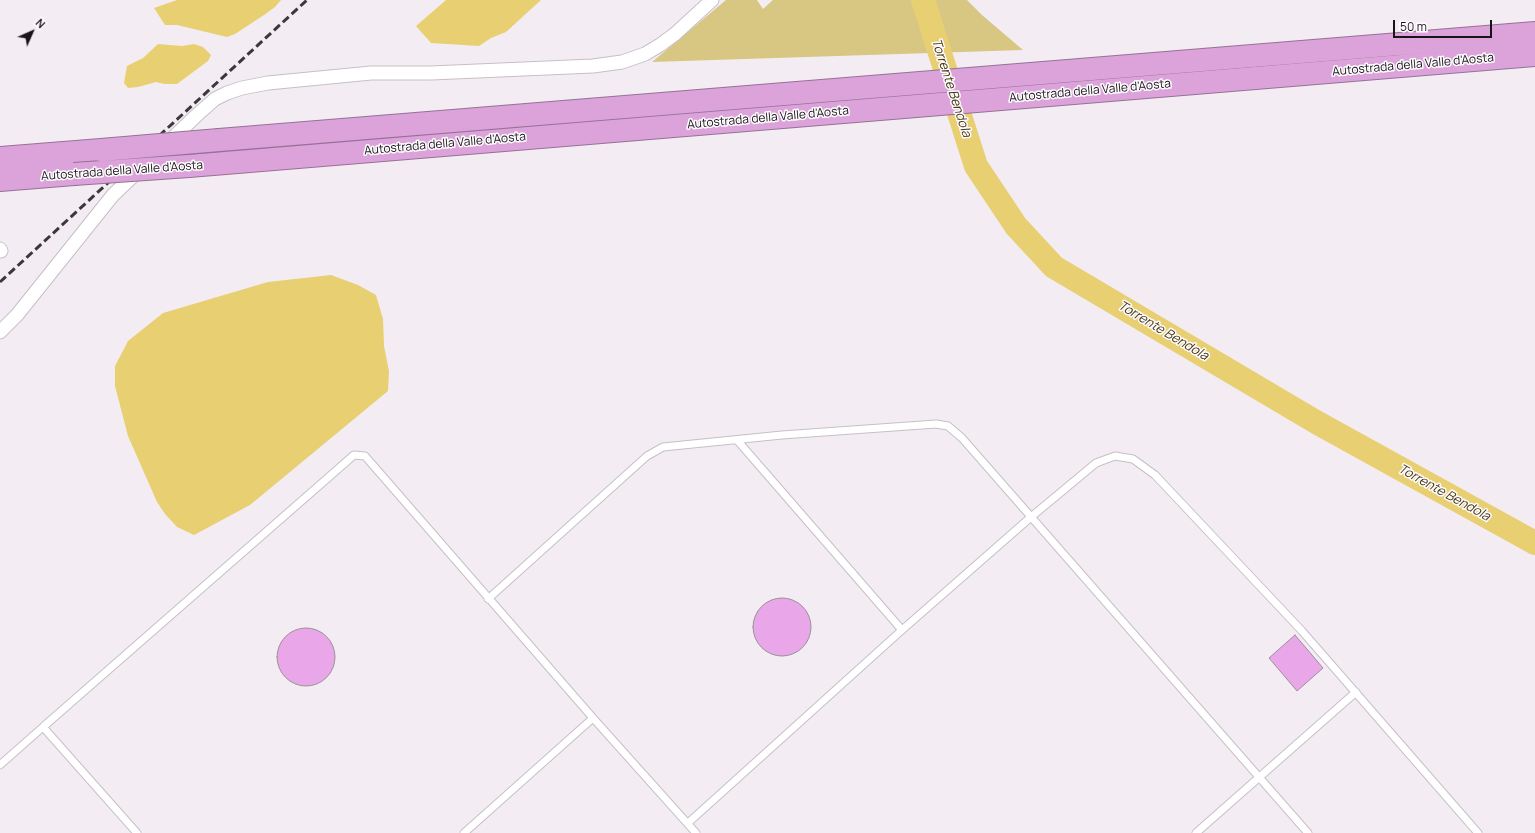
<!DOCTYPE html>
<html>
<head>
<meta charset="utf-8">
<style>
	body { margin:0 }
	#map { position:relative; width:1535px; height:833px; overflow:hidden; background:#f3edf3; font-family:Manrope,sans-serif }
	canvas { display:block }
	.north { position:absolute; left:12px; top:12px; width:40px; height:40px; -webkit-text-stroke:3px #fffbff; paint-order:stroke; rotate:45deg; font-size:11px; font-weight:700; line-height:16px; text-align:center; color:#171517 }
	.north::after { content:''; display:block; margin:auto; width:14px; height:18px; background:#171517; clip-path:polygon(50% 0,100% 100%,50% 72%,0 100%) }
	.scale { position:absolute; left:1393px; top:20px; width:99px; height:18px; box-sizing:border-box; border:2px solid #171517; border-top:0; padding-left:5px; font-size:12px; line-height:14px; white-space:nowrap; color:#171517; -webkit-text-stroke:3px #fffbff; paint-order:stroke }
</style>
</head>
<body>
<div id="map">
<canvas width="1535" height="833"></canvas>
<div class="north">N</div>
<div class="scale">50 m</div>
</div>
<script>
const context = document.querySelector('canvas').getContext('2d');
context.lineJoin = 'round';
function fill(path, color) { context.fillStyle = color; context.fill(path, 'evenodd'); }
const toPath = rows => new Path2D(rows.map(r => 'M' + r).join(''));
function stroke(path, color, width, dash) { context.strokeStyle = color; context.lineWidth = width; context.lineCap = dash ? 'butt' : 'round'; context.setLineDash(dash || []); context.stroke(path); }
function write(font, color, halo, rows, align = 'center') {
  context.font = font + ' Manrope,sans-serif'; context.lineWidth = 3; context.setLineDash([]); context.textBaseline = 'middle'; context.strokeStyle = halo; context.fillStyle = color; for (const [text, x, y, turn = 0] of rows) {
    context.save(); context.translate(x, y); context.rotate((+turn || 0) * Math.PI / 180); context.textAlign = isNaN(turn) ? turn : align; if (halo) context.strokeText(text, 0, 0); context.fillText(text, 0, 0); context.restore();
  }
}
fill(toPath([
	[726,0,757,0,763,9,773,0,967,0,982,15,1023,50,652,62]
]), '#d8c683');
fill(toPath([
	[177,0,281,0,275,7,264,15,235,34,227,37,177,25,165,25,154,8],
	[446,0,541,0,506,32,491,38,479,46,431,43,416,26],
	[158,44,182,46,194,44,203,47,211,55,208,61,177,84,165,84,156,82,138,87,128,88,124,83,127,66,143,58],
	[331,275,358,285,376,295,383,319,384,346,389,371,388,391,250,505,194,535,177,527,165,514,157,502,128,436,115,386,115,366,128,341,163,313,268,282]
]), '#e7cf72');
stroke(toPath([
	[923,0,976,166,1016,226,1054,267,1316,422,1535,543]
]), '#e7cf72', 24);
const building = toPath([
	'753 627a29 29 0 1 1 58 0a29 29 0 1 1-58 0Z',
	'277 657a29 29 0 1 1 58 0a29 29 0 1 1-58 0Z',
	[1295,635,1323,668,1297,691,1269,658,1295,635]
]);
fill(building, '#e9a6e8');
stroke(building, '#979297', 1);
const service = toPath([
	[737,440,902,630],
	[488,599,647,456,663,447,782,435,936,424,948,426,962,438,1308,833],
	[0,765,43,727],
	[688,823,902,630,1031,517,1096,463,1115,456,1133,459,1155,475,1302,631,1478,833],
	[137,833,43,727,354,455,365,456,593,718],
	[464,833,593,718,696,833],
	[1196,833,1356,692]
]);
const minor = toPath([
	[0,249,1,251],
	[0,332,17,315,113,195,198,114,215,99,227,93,242,88,268,83,371,73,431,73,593,66,622,62,645,54,660,45,675,34,712,0]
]);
const motorway = toPath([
	[219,140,1535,33],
	[0,158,101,150],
	[189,166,1535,55],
	[0,180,74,174]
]);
stroke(service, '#c6c0c6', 9);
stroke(minor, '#c6c0c6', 15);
stroke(motorway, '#967196', 24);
stroke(service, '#fff', 7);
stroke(minor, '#fff', 13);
stroke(motorway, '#dba3da', 22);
stroke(toPath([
	[0,282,307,0]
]), '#3a383a', 3, [8, 4]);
const motorwayBridge = toPath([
	[101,150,219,140],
	[74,174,189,166]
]);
stroke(motorwayBridge, '#967196', 24, []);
stroke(motorwayBridge, '#dba3da', 22);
write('12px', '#171517', '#fffbff', [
	["Autostrada della Valle d'Aosta",1413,65,-5],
	["Autostrada della Valle d'Aosta",1090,91,-5],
	["Autostrada della Valle d'Aosta",768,118,-5],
	["Autostrada della Valle d'Aosta",445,144,-5],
	["Autostrada della Valle d'Aosta",122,171,-4]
]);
write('italic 13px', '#443a12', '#fffbff', [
	["Torrente Bendola",951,88,72],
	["Torrente Bendola",1163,331,31],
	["Torrente Bendola",1444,493,29]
]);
</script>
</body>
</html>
